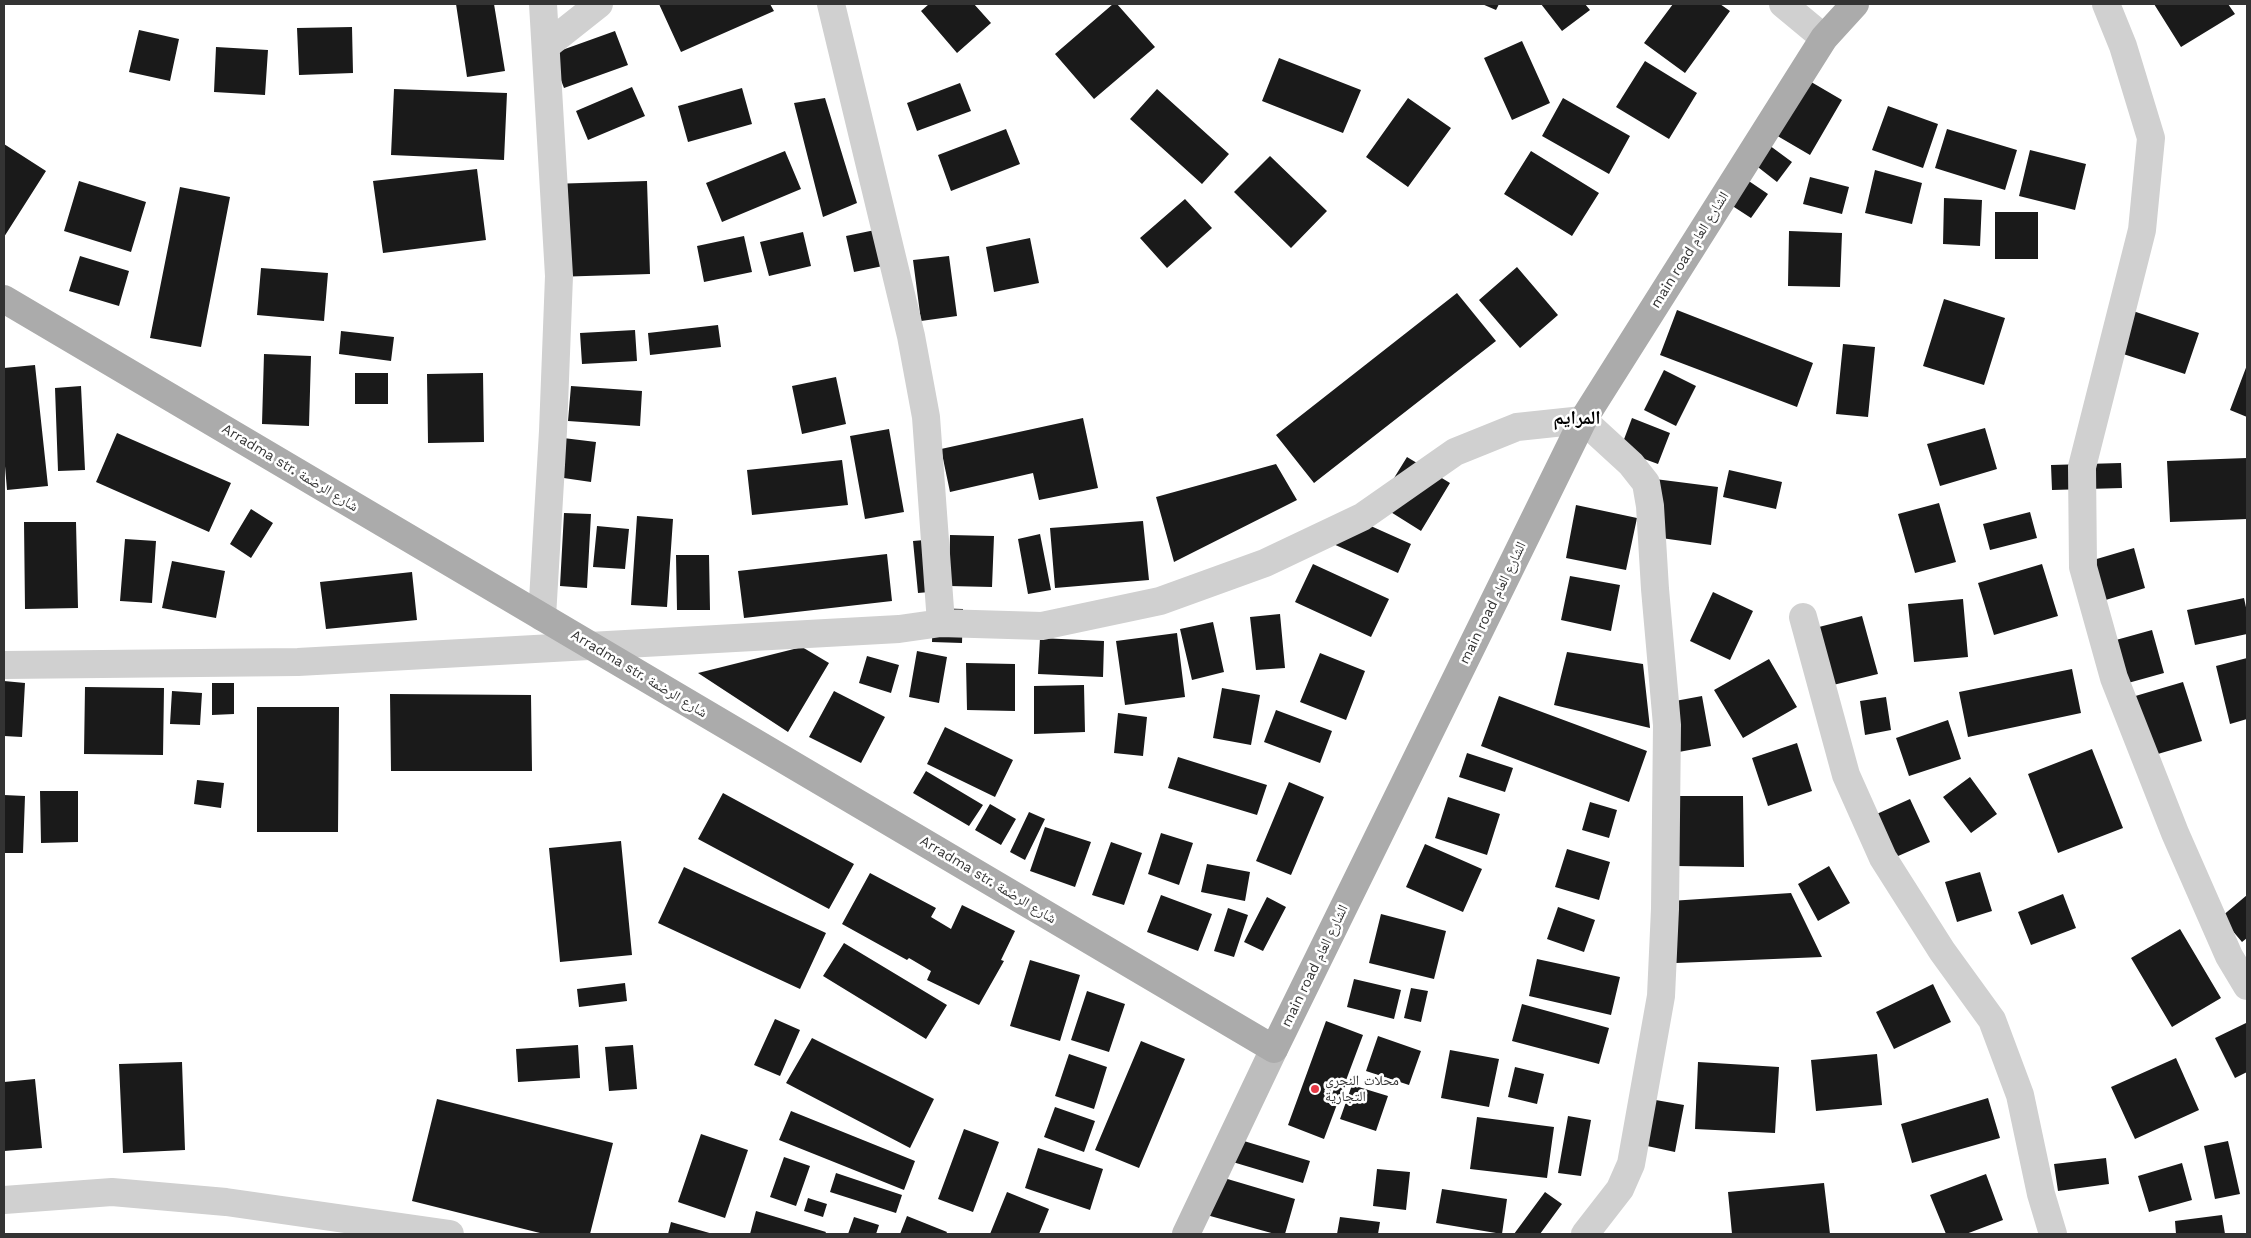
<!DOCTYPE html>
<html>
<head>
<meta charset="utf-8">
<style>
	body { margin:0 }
	#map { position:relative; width:2251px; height:1238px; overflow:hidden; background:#fff; font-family:"Work Sans",sans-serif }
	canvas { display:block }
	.frame { position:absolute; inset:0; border:5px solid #333; pointer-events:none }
</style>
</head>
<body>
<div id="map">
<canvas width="2251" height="1238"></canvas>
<div class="frame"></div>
</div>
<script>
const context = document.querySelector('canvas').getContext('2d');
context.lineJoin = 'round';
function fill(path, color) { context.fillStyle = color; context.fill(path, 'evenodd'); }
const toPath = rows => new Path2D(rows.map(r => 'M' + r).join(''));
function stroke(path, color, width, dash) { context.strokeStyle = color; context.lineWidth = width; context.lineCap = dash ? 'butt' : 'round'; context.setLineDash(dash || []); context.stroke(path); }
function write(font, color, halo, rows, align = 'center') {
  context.font = font + ' "Work Sans","Noto Naskh Arabic",sans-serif'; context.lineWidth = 5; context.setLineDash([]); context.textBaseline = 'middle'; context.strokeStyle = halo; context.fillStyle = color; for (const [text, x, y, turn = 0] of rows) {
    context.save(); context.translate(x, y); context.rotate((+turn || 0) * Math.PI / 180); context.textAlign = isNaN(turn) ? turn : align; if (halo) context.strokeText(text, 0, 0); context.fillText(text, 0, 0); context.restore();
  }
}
fill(toPath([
	[456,4,494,4,505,71,467,77],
	[659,4,770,4,774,11,681,52],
	[929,4,974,4,991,23,957,53,921,11],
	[1113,4,1117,4,1155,47,1094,99,1055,54],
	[1482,4,1499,4,1496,10],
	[1541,4,1585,4,1590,10,1562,31],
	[1673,4,1720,4,1730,11,1685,73,1644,43],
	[2154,4,2228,4,2235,14,2181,47],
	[352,27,353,73,299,75,297,28],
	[139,30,179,39,170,81,129,72],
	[615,31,628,65,564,88,551,54],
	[1522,41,1550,103,1512,120,1484,58],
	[216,47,268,50,265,95,214,92],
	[1279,58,1361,90,1343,133,1262,101],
	[1645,61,1697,93,1669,139,1616,107],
	[1789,69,1842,100,1810,155,1757,124],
	[960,83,971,111,917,131,907,103],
	[632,87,645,116,588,140,576,111],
	[742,88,752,124,688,142,678,106],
	[394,89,507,93,504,160,391,155],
	[1157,89,1229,154,1202,184,1130,119],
	[825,98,857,203,823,217,794,103],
	[1408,98,1451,128,1408,187,1366,157],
	[1563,98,1630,136,1609,174,1542,136],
	[1888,106,1938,124,1923,168,1872,150],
	[1006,129,1020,164,951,191,938,155],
	[1947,129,2017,150,2005,190,1935,168],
	[1754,134,1792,162,1777,182,1740,153],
	[4,144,46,171,4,237],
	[2030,150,2086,164,2075,210,2019,196],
	[785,151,801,189,722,222,706,183],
	[1531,151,1599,193,1572,236,1504,194],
	[1270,156,1327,211,1291,248,1234,192],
	[477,169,486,240,383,253,373,181],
	[1731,169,1768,194,1751,218,1714,194],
	[1875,170,1922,183,1912,224,1865,213],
	[1810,177,1849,187,1842,214,1803,204],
	[79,181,146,202,131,252,64,231],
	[647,181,650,274,554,277,550,184],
	[180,187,230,197,201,347,150,338],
	[1944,198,1982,200,1980,246,1943,244],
	[1185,199,1212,228,1167,268,1140,238],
	[1995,212,2038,212,2038,259,1995,259],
	[875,230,883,266,854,272,846,236],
	[1789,231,1842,233,1840,287,1788,286],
	[803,232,811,266,769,276,760,242],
	[744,236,752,272,704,282,697,246],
	[1030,238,1039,283,994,292,986,247],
	[80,256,129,271,119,306,69,291],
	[949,256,957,316,921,321,913,260],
	[1517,267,1558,315,1520,348,1479,300],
	[261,268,328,273,324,321,257,315],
	[1457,293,1496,341,1314,483,1276,435],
	[1944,299,2005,318,1984,385,1923,366],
	[1677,310,1813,363,1797,407,1660,355],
	[2130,310,2199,333,2185,374,2117,352],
	[718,325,721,347,650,355,648,333],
	[635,330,637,361,582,364,580,333],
	[341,331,394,337,391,361,339,354],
	[1843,344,1875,347,1868,417,1836,414],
	[264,354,311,356,309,426,262,424],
	[35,365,48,486,7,490,4,454,4,368],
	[2247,365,2247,417,2230,410],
	[1664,370,1696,386,1676,426,1644,410],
	[355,373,388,373,388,404,355,404],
	[483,373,484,442,428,443,427,374],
	[836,377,846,424,802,434,792,386],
	[81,386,85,470,58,471,55,388],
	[571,386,642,391,640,426,568,421],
	[1083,418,1098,488,1039,500,1033,473,950,492,941,449],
	[1632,418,1670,433,1658,464,1620,450],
	[1985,428,1997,469,1940,486,1927,444],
	[889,429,904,512,865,519,850,436],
	[117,433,231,483,209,532,96,482],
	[555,437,596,442,591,482,550,476],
	[1407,457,1450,483,1421,531,1378,504],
	[2247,458,2247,519,2170,522,2167,461],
	[842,460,848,505,752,515,747,470],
	[2121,463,2122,488,2052,490,2051,465],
	[1276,464,1297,500,1174,562,1156,497],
	[1729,470,1782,482,1776,509,1723,497],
	[1655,479,1718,487,1711,545,1647,536],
	[1939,503,1956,562,1915,573,1898,514],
	[1576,505,1637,518,1626,570,1566,558],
	[251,509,273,523,251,558,230,544],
	[2030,512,2037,538,1990,550,1983,524],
	[564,513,591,514,587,588,560,586],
	[1344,514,1411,544,1398,573,1331,543],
	[637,516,673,519,667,607,631,605],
	[1143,521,1149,580,1055,588,1050,528],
	[24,522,76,522,78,608,25,609],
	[597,526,629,529,625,569,593,567],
	[1040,534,1051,590,1028,594,1018,539],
	[950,535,994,536,992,587,949,586],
	[125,539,156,541,152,603,120,601],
	[936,539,941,591,918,593,913,541],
	[2134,548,2145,588,2086,606,2073,566],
	[887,554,892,601,744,618,738,571],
	[676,555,709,555,710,610,677,610],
	[172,561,225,571,216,618,162,608],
	[1313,564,1389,599,1371,637,1295,602],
	[2042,564,2058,616,1994,635,1978,583],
	[412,572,417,620,326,629,320,582],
	[1570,576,1620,585,1611,631,1561,620],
	[1713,592,1753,611,1730,660,1690,641],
	[2244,598,2247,612,2247,634,2195,645,2187,610],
	[1963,599,1968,657,1914,662,1908,604],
	[933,608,963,609,962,643,932,642],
	[1280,614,1285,668,1256,670,1250,617],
	[1862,616,1878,674,1829,686,1815,628],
	[1213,622,1224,672,1192,680,1180,629],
	[2152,630,2164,673,2110,688,2098,645],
	[1177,633,1185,697,1125,705,1116,641],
	[1040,638,1104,641,1103,677,1038,674],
	[802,647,829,663,788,732,698,673],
	[917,651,947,657,939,703,909,697],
	[1567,652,1643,664,1650,728,1554,705],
	[1320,653,1365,671,1346,720,1300,702],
	[867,656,899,665,891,693,859,683],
	[2247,658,2247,719,2230,724,2216,666],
	[1769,659,1797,707,1743,738,1714,690],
	[966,663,1015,664,1015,711,967,710],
	[2072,669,2081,713,1968,737,1959,692],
	[4,681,25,683,22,737,4,736],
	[2183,682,2202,741,2134,761,2115,702],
	[212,683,234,683,234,714,212,715],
	[1084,685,1085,732,1034,734,1034,686],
	[85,687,164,688,163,755,84,754],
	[1222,688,1260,695,1251,745,1213,738],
	[172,691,202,693,200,725,170,724],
	[834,691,885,717,861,763,809,737],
	[390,694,531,695,532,771,391,771],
	[1499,696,1647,751,1629,802,1481,746],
	[1702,696,1711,746,1668,754,1659,704],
	[1886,697,1891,730,1865,735,1860,701],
	[257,707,339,707,338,832,257,832],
	[1276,710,1332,731,1320,763,1264,742],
	[1118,713,1147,717,1143,756,1114,753],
	[1948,720,1961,759,1909,776,1896,738],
	[945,727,1013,760,995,797,927,764],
	[1797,743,1812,791,1768,806,1752,758],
	[2092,749,2123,828,2058,853,2028,774],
	[1467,753,1513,768,1505,792,1459,777],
	[1178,757,1267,785,1257,815,1168,788],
	[926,771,983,805,969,826,913,793],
	[1970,777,1997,814,1971,833,1943,797],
	[197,780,224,783,221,808,194,804],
	[1289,782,1324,797,1291,875,1256,861],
	[40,791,78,791,78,842,41,843],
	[723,793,854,864,829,909,698,839],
	[4,795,25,796,23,853,4,853],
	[1676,796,1743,796,1744,867,1676,866],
	[1448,797,1500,814,1487,855,1435,838],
	[1910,799,1930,842,1889,860,1870,817],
	[1590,802,1617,810,1609,838,1582,830],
	[990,804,1016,819,1001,845,975,830],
	[1029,812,1045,819,1025,860,1010,852],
	[1045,827,1091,842,1075,887,1030,871],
	[1161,833,1193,843,1179,885,1148,874],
	[621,841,632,955,560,962,549,848],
	[1111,842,1142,853,1124,905,1092,895],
	[1425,844,1482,869,1463,912,1406,887],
	[1567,849,1610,862,1599,900,1555,887],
	[1207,864,1250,872,1245,901,1201,892],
	[1829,866,1850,903,1818,921,1798,884],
	[684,867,826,933,800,989,658,923],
	[1980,872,1992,911,1957,922,1945,882],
	[870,873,936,908,931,917,951,929,962,905,1015,931,1001,960,1004,961,979,1005,927,980,931,971,909,958,907,960,842,924],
	[1791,893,1822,957,1676,963,1670,901],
	[2063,894,2076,928,2031,945,2018,912],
	[1161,895,1212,914,1198,951,1147,932],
	[2247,895,2247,938,2242,942,2221,917],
	[1267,897,1286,907,1263,951,1244,942],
	[1558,907,1595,920,1584,952,1547,939],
	[1228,908,1248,915,1234,957,1214,951],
	[1381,914,1446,931,1434,979,1369,963],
	[2180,929,2221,998,2172,1027,2131,958],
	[844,943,947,1005,926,1039,823,976],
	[1537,959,1620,977,1611,1015,1529,996],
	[1030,960,1080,975,1060,1041,1010,1026],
	[1354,979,1401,990,1394,1019,1347,1007],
	[625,983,627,1001,579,1007,577,989],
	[1933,984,1951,1022,1894,1049,1876,1012],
	[1411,988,1428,991,1421,1022,1404,1018],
	[1087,991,1125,1004,1109,1052,1071,1040],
	[1522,1004,1609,1028,1599,1064,1512,1041],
	[775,1019,800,1030,780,1076,754,1065],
	[1326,1021,1363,1035,1324,1139,1288,1125],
	[2246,1023,2247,1072,2235,1078,2215,1038],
	[1378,1036,1421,1051,1409,1085,1366,1071],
	[812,1038,934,1099,910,1148,786,1083],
	[1141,1041,1185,1059,1139,1168,1095,1150],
	[578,1045,580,1078,518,1082,516,1049],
	[633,1045,637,1089,609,1091,605,1047],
	[1450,1050,1499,1059,1489,1107,1441,1098],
	[1069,1054,1107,1067,1094,1109,1055,1096],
	[1877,1054,1882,1105,1816,1111,1811,1060],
	[2176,1058,2199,1110,2135,1139,2111,1087],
	[182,1062,185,1150,123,1153,119,1064],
	[1698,1062,1779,1067,1775,1133,1695,1129],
	[1515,1067,1544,1074,1537,1104,1508,1097],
	[35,1079,42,1148,4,1151,4,1082],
	[1352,1085,1388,1096,1376,1131,1340,1119],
	[1633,1096,1684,1105,1675,1152,1624,1141],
	[1988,1098,2000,1138,1912,1163,1901,1124],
	[437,1099,613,1143,590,1234,544,1234,412,1201],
	[1055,1107,1095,1121,1084,1152,1044,1137],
	[791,1111,915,1161,904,1190,779,1140],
	[1568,1116,1591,1120,1581,1176,1558,1173],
	[1477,1117,1554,1127,1547,1178,1470,1169],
	[964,1129,999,1142,973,1212,938,1199],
	[701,1134,748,1150,725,1218,678,1202],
	[1234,1138,1310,1161,1303,1183,1226,1160],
	[2228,1141,2240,1194,2215,1199,2204,1146],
	[1038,1148,1103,1169,1090,1210,1025,1188],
	[784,1157,810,1166,796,1206,770,1197],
	[2106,1158,2109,1184,2058,1191,2054,1164],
	[2182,1163,2192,1200,2149,1212,2138,1176],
	[1377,1169,1410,1172,1406,1210,1373,1206],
	[836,1173,902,1195,896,1213,830,1192],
	[1986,1174,2003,1220,1966,1234,1946,1234,1930,1195],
	[1214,1175,1295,1199,1285,1234,1275,1234,1203,1214],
	[1824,1183,1830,1234,1732,1234,1728,1192],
	[1442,1189,1507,1199,1502,1234,1436,1223],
	[1007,1192,1049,1209,1039,1234,990,1234],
	[1545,1192,1562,1204,1540,1234,1514,1234],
	[808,1198,827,1204,823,1217,804,1211],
	[756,1211,826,1232,825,1234,750,1234],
	[2222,1215,2225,1234,2176,1234,2175,1221],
	[907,1216,947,1232,946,1234,900,1234],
	[854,1217,879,1225,876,1234,848,1234],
	[1340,1217,1380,1222,1378,1234,1337,1234],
	[671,1222,713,1234,668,1234]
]), '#1a1a1a');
stroke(toPath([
	[831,4,911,336,926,417,941,623],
	[1783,4,1824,38],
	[2106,4,2123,46,2151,138,2142,230,2082,467,2083,567,2114,678,2175,833,2229,956,2247,986],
	[546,46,599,4],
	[542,617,553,431,559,276,543,4],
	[1803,617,1846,775,1883,858,1942,951,1992,1020,2020,1095,2041,1194,2053,1234],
	[4,665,298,662,899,629,941,623,1042,626,1160,601,1265,563,1362,517,1455,452,1517,427,1583,420,1631,464,1646,483,1650,506,1655,589,1667,725,1665,909,1661,996,1631,1164,1620,1189,1585,1234],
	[4,1200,112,1192,226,1202,450,1234]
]), '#d0d0d0', 28);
stroke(toPath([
	[1186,1234,1274,1049]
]), '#bdbdbd', 28);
stroke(toPath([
	[4,299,1274,1049,1583,420,1824,38,1855,4]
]), '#ababab', 28);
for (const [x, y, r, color] of [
	[1315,1089,5,"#e63946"]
]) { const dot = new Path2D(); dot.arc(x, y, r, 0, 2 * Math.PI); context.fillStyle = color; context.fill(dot); stroke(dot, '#fff', 2); }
write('14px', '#333', '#fff', [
	["main road الشارع العام",1690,250,-58],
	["Arradma str. شارع الرضمة",290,468,31],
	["main road الشارع العام",1493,603,-64],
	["Arradma str. شارع الرضمة",639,674,31],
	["Arradma str. شارع الرضمة",988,880,31],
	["main road الشارع العام",1315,966,-64]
]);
write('14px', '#333', '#fff', [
	["محلات النجري",1325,1081],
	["التجارية",1325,1097]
], 'left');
write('bold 19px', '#000', '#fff', [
	["المرايم",1577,418]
]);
</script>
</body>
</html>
